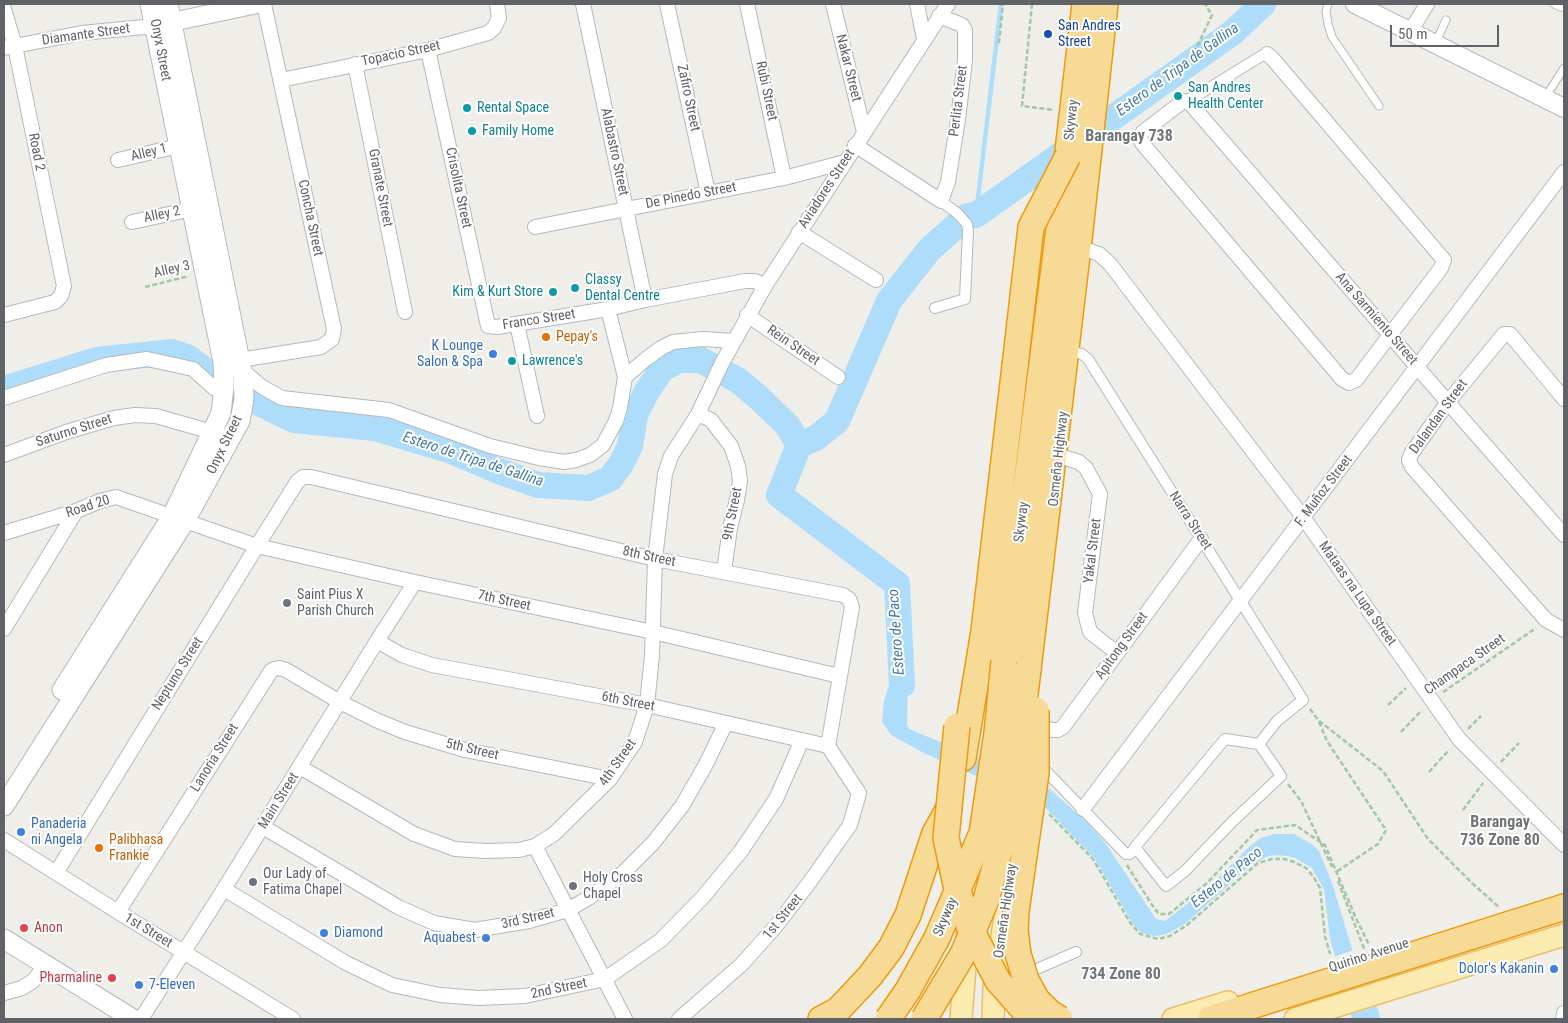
<!DOCTYPE html>
<html>
<head>
<meta charset="utf-8">
<style>
	body { margin:0 }
	#map { position:relative; width:1568px; height:1023px; overflow:hidden; background:#f0eee8; font-family:"Roboto Condensed",sans-serif }
	canvas { display:block }
	.frame { position:absolute; inset:0; border:5px solid #5f6367; pointer-events:none }
	.scale { position:absolute; left:1390px; top:25px; width:109px; height:22px; box-sizing:border-box; border:2px solid #5f6367; border-top:0; padding-left:6px; font-size:15px; line-height:18px; white-space:nowrap; color:#5f6367; -webkit-text-stroke:4px #fff; paint-order:stroke }
</style>
</head>
<body>
<div id="map">
<canvas width="1568" height="1023"></canvas>
<div class="frame"></div>
<div class="scale">50 m</div>
</div>
<script>
const context = document.querySelector('canvas').getContext('2d');
context.lineJoin = 'round';
function fill(path, color) { context.fillStyle = color; context.fill(path, 'evenodd'); }
const toPath = rows => new Path2D(rows.map(r => 'M' + r).join(''));
function stroke(path, color, width, dash) { context.strokeStyle = color; context.lineWidth = width; context.lineCap = dash ? 'butt' : 'round'; context.setLineDash(dash || []); context.stroke(path); }
function write(font, color, halo, rows, align = 'center') {
  context.font = font + ' "Roboto Condensed",sans-serif'; context.lineWidth = 4; context.setLineDash([]); context.textBaseline = 'middle'; context.strokeStyle = halo; context.fillStyle = color; for (const [text, x, y, turn = 0] of rows) {
    context.save(); context.translate(x, y); context.rotate((+turn || 0) * Math.PI / 180); context.textAlign = isNaN(turn) ? turn : align; if (halo) context.strokeText(text, 0, 0); context.fillText(text, 0, 0); context.restore();
  }
}
fill(toPath([
	[900,650,908,679,907,724,909,729,1045,785,1088,823,1106,844,1156,919,1165,921,1169,918,1209,887,1249,847,1261,838,1274,834,1294,834,1313,845,1319,851,1332,883,1353,952,1379,1012,1380,1019,1352,1019,1330,938,1324,889,1312,868,1295,858,1288,856,1273,855,1266,857,1251,865,1186,923,1169,933,1162,935,1154,936,1142,933,1133,924,1095,859,1043,805,922,752,891,735,882,722,884,701]
]), '#adddfb');
fill(toPath([
	[1354,950,1378,1006,1349,1015,1333,957]
]), '#f0eee8');
stroke(toPath([
	[976,215,1001,4]
]), '#adddfb', 4.5);
stroke(toPath([
	[4,389,97,360,172,352,187,357,207,372,261,404,294,420,375,428,449,450,496,470,538,485,588,488,610,479,621,464,630,446,635,415,647,391,662,369,679,360,701,360,739,381,759,398,788,426,799,445],
	[799,445,816,438,837,421,889,301,929,250,967,216,976,215,1232,33,1263,4],
	[799,445,779,495,897,584,902,685]
]), '#adddfb', 26);
const service = toPath([
	[1328,4,1326,11,1328,24,1332,37,1379,106],
	[1554,4,1563,8],
	[1435,44,1446,20],
	[1545,98,1564,68]
]);
const pedestrian = toPath([
	[1188,101,1263,55,1267,54],
	[935,308,965,299,968,230,967,224,957,213,941,201],
	[1070,351,1082,354,1088,359,1303,700,1277,721,1259,744],
	[1041,766,1126,854,1129,854,1132,852,1135,847,1225,739,1259,744,1281,776,1233,821,1185,871,1166,886,1135,847],
	[1025,974,1076,952]
]);
const minor = toPath([
	[583,4,645,300],
	[667,4,708,193],
	[747,4,784,178],
	[833,4,864,132],
	[917,4,924,39],
	[4,9,15,46,64,286,61,296,55,302,4,315],
	[1410,32,1427,4],
	[4,48,82,33,155,26],
	[428,50,488,326,497,327,608,309,645,300,745,281,755,281,765,286],
	[1267,54,1272,58,1444,260,1441,268,1390,335,1356,380,1349,383,1342,379,1142,143,1140,138,1143,132,1182,102,1188,101,1390,335,1417,367,1564,535],
	[355,64,405,312],
	[281,80,428,50,488,33,494,28,499,18,497,4],
	[855,145,941,201,948,182,958,120,965,60,965,30,962,25,939,16],
	[118,160,179,146],
	[132,222,192,209],
	[535,227,784,178,845,162],
	[799,232,876,280],
	[1082,248,1099,254,1110,264,1303,517,1459,739,1564,845],
	[608,309,625,377],
	[747,315,838,377],
	[517,324,537,416],
	[240,360,321,347,332,339,334,329,264,4],
	[242,370,262,387,282,398,389,410,490,446,539,458,564,462,576,460,590,455,603,445,616,421,620,408,625,377,646,359,661,348,673,342,703,339,734,341],
	[4,398,106,365,147,359,193,369,214,388,223,393],
	[1564,399,1510,334,1504,334,1448,402,1411,454,1409,460,1412,467,1546,620,1564,630],
	[698,414,711,420,731,446,738,466,740,481,737,500,730,528,724,571],
	[4,455,66,432,114,418,135,415,156,416,219,434],
	[1060,456,1079,462,1086,468,1100,494,1085,613,1090,632,1117,653],
	[4,533,76,511,100,501,116,497,257,546,415,582,653,632,839,676],
	[4,629,76,511],
	[377,641,402,655,432,665,647,705,828,746,859,793,850,825,809,883,776,926,741,965,679,1019],
	[1031,725,1053,730,1058,730,1063,727,1201,539],
	[300,767,414,834,455,849,485,851,519,850,535,846,554,834,610,779,635,742,647,705,652,655,655,559,665,474,671,456,698,414,722,363,765,286,948,4],
	[1083,809,1564,172],
	[263,827,398,907,434,923,475,930,529,921,568,910,590,897,623,873,653,843,682,806,705,766,726,723],
	[4,840,118,912,293,1019],
	[535,846,625,1019],
	[56,873,257,546,297,482,303,477,311,477,655,559,843,595,849,599,852,607,828,746],
	[224,889,346,963,392,985,440,995,479,998,525,996,605,979,661,940,703,897,741,851,776,799,802,740],
	[118,912,271,671,274,669,279,668,286,670,340,702,376,720,405,732,465,750,610,779],
	[4,993,22,988,33,981,46,965],
	[141,1019,224,889,377,641,415,582],
	[1563,1019,1564,1013]
]);
const tertiary = toPath([
	[1355,4,1564,108],
	[158,25,257,4]
]);
const secondary = toPath([
	[62,690,172,516,221,413,224,387,223,362,150,4],
	[4,806,185,521,240,421,244,399,243,376,168,4],
	[4,939,133,1019]
]);
const primary = toPath([
	[961,1019,973,860],
	[993,1019,994,988,1007,903],
	[1173,1019,1228,1002],
	[1295,1019,1564,935]
]);
const motorway = toPath([
	[1004,661,1059,229,1085,4],
	[1028,669,1080,230,1105,4],
	[963,758,984,631,1015,366],
	[821,1019,838,1010,870,976,891,948,908,915,935,833,949,808],
	[1210,1019,1564,907]
]);
stroke(service, '#b5b8bb', 9);
stroke(pedestrian, '#b5b8bb', 12);
stroke(minor, '#b5b8bb', 16);
stroke(tertiary, '#b5b8bb', 20);
stroke(secondary, '#b4b7bb', 21);
stroke(primary, '#ebbe65', 24);
stroke(motorway, '#ed9a0b', 28);
stroke(toPath([
	[1032,4,1022,106,1054,110],
	[999,43,1003,4],
	[1194,53,1212,15,1206,6,1207,4],
	[145,287,189,276],
	[1443,692,1536,628],
	[1388,705,1406,688],
	[1310,709,1318,720,1383,771,1428,839,1473,884,1500,908],
	[1319,722,1327,741,1386,830,1378,844,1336,872],
	[1468,729,1481,716],
	[1401,732,1422,710],
	[1501,762,1519,743],
	[1429,772,1449,750],
	[1288,784,1301,801,1332,867],
	[1463,810,1483,783],
	[1049,814,1093,859,1131,924,1140,934,1158,939,1170,936,1187,925,1258,863,1272,859,1284,859,1294,862,1306,868,1313,876,1320,888,1325,936,1330,954],
	[1127,865,1154,908,1159,914,1169,914,1207,883,1257,830,1295,825,1325,845,1355,916,1369,945],
	[1338,881,1365,951]
]), '#9fc7a8', 2.5, [5, 2.5]);
stroke(service, '#fff', 7);
stroke(pedestrian, '#fff', 10);
stroke(minor, '#fff', 14);
stroke(tertiary, '#fff', 18);
stroke(secondary, '#fff', 19);
stroke(primary, '#fbebb1', 21);
stroke(motorway, '#f8da97', 25);
const motorwayBridge = toPath([
	[1015,366,1031,227,1068,156],
	[1036,710,1036,773,1016,911,1015,930,1018,954,1026,980,1037,1000,1050,1013,1060,1019],
	[957,726,946,838,956,885,969,926,998,981,1032,1019],
	[888,1019,908,990,937,938,982,833,997,733,1004,661],
	[924,1019,963,954,986,900,1002,841,1020,736,1028,669]
]);
stroke(motorwayBridge, '#ed9a0b', 28, []);
stroke(motorwayBridge, '#f8da97', 25);
for (const [x, y, r, color] of [
	[1048,34,5,"#1a4fb4"],
	[1178,96,5,"#0f9aa8"],
	[467,108,5,"#0f9aa8"],
	[472,131,5,"#0f9aa8"],
	[575,288,5,"#0f9aa8"],
	[553,292,5,"#0f9aa8"],
	[546,337,5,"#e8710a"],
	[493,354,5,"#3f7fe0"],
	[512,361,5,"#0f9aa8"],
	[287,603,5,"#6b7280"],
	[21,832,5,"#3f7fe0"],
	[99,848,5,"#e8710a"],
	[253,882,5,"#6b7280"],
	[573,886,5,"#6b7280"],
	[24,928,5,"#e0444e"],
	[324,933,5,"#3f7fe0"],
	[486,938,5,"#3f7fe0"],
	[1554,969,5,"#3f7fe0"],
	[112,978,5,"#e0444e"],
	[139,985,5,"#3f7fe0"]
]) { const dot = new Path2D(); dot.arc(x, y, r, 0, 2 * Math.PI); context.fillStyle = color; context.fill(dot); stroke(dot, '#fff', 2); }
write('14px', '#164399', '#fff', [
	["San Andres",1058,26],
	["Street",1058,42]
], 'left');
write('14px', '#5f6367', '#fff', [
	["Diamante Street",86,35,-8],
	["Onyx Street",160,50,79],
	["Topacio Street",401,54,-12],
	["Nakar Street",848,68,76],
	["Rubi Street",766,91,78],
	["Zafiro Street",688,98,78],
	["Perlita Street",959,101,-83],
	["Skyway",1072,120,-84],
	["Road 2",36,152,79],
	["Alabastro Street",614,152,78],
	["Alley 1",149,153,-14],
	["Granate Street",380,188,79],
	["Crisolita Street",458,188,78],
	["Aviadores Street",827,189,-57],
	["De Pinedo Street",691,196,-11],
	["Alley 2",162,215,-12],
	["Concha Street",310,218,78],
	["Alley 3",172,270,-13],
	["Ana Sarmiento Street",1376,319,49],
	["Franco Street",539,320,-9],
	["Rein Street",793,346,34],
	["Dalandan Street",1439,417,-54],
	["Saturno Street",74,431,-18],
	["Onyx Street",225,445,-64],
	["Osmeña Highway",1059,459,-84],
	["F. Muñoz Street",1324,491,-53],
	["Road 20",88,507,-18],
	["9th Street",733,514,-79],
	["Narra Street",1190,521,57],
	["Skyway",1022,522,-83],
	["Yakal Street",1093,551,-83],
	["8th Street",649,557,12],
	["Mataas na Lupa Street",1357,594,55],
	["7th Street",504,601,12],
	["Apitong Street",1122,646,-54],
	["Champaca Street",1465,665,-35],
	["Neptuno Street",178,674,-58],
	["6th Street",628,702,11],
	["5th Street",472,750,13],
	["Lanoria Street",215,758,-58],
	["4th Street",618,763,-55],
	["Main Street",279,801,-58],
	["Osmeña Highway",1006,911,-82],
	["1st Street",783,917,-51],
	["Skyway",946,917,-67],
	["3rd Street",528,919,-13],
	["1st Street",148,931,31],
	["Quirino Avenue",1369,956,-18],
	["2nd Street",559,989,-12]
]);
write('14px', '#0d838f', '#fff', [
	["San Andres",1188,88],
	["Health Center",1188,104],
	["Rental Space",477,108],
	["Family Home",482,131],
	["Classy",585,280],
	["Dental Centre",585,296],
	["Kim & Kurt Store",543,292,"right"],
	["Lawrence's",522,361]
], 'left');
write('14px', '#c56008', '#fff', [
	["Pepay's",556,337],
	["Palibhasa",109,840],
	["Frankie",109,856]
], 'left');
write('14px', '#366cbe', '#fff', [
	["K Lounge",483,346],
	["Salon & Spa",483,362],
	["Panaderia",31,824,"left"],
	["ni Angela",31,840,"left"],
	["Diamond",334,933,"left"],
	["Aquabest",476,938],
	["Dolor's Kakanin",1544,969],
	["7-Eleven",149,985,"left"]
], 'right');
write('14px', '#5b616d', '#fff', [
	["Saint Pius X",297,595],
	["Parish Church",297,611],
	["Our Lady of",263,874],
	["Fatima Chapel",263,890],
	["Holy Cross",583,878],
	["Chapel",583,894]
], 'left');
write('14px', '#be3a42', '#fff', [
	["Anon",34,928],
	["Pharmaline",102,978,"right"]
], 'left');
write('italic 15px', '#467aa5', '#fff', [
	["Estero de Tripa de Gallina",1178,70,-36],
	["Estero de Tripa de Gallina",473,460,18],
	["Estero de Paco",897,632,-94],
	["Estero de Paco",1227,878,-39]
]);
write('bold 16px', '#707579', '#fff', [
	["Barangay 738",1129,137],
	["Barangay",1500,823],
	["736 Zone 80",1500,841],
	["734 Zone 80",1121,975]
]);
</script>
</body>
</html>
